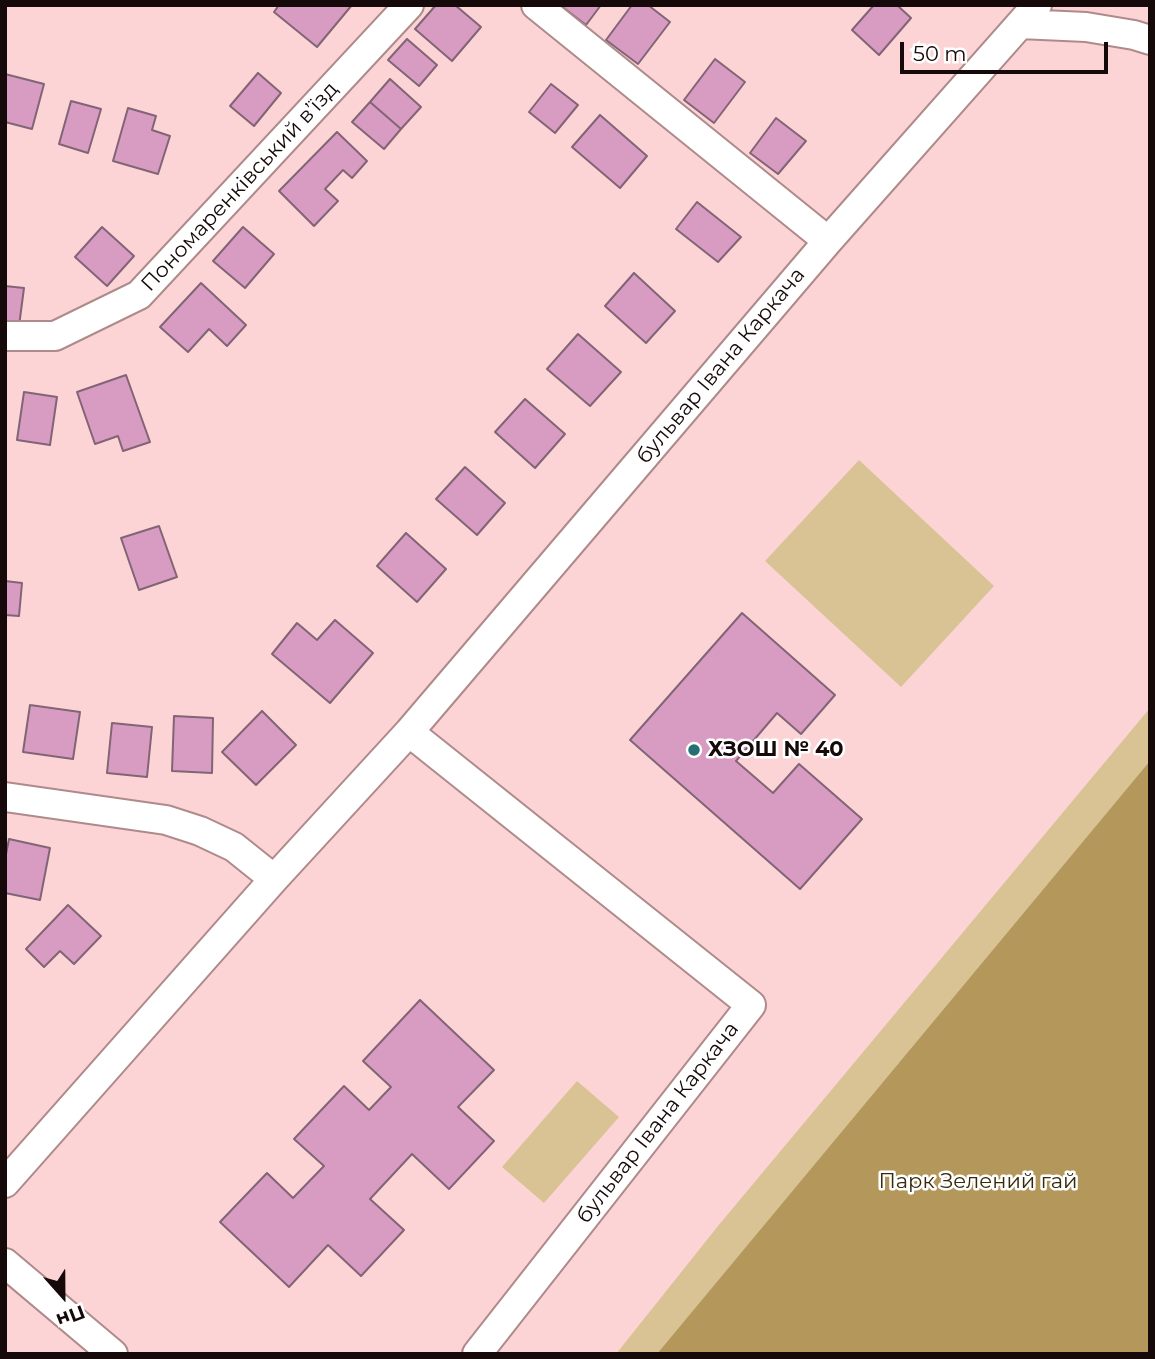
<!DOCTYPE html>
<html>
<head>
<meta charset="utf-8">
<style>
	body { margin:0 }
	#map { position:relative; width:1155px; height:1359px; overflow:hidden; background:#fcd4d5; font-family:Montserrat,sans-serif }
	canvas { display:block }
	.frame { position:absolute; inset:0; border:7px solid #150909; pointer-events:none }
	.north { position:absolute; left:28px; top:1261px; width:70px; height:70px; -webkit-text-stroke:5px #fff; paint-order:stroke; rotate:159deg; font-size:19px; font-weight:700; line-height:28px; text-align:center; color:#150909 }
	.north::after { content:''; display:block; margin:auto; width:24px; height:32px; background:#150909; clip-path:polygon(50% 0,100% 100%,50% 72%,0 100%) }
	.scale { position:absolute; left:900px; top:42px; width:208px; height:32px; box-sizing:border-box; border:4px solid #150909; border-top:0; padding-left:9px; font-size:21px; line-height:24px; white-space:nowrap; color:#150909; -webkit-text-stroke:5px #fff; paint-order:stroke }
</style>
</head>
<body>
<div id="map">
<canvas width="1155" height="1359"></canvas>
<div class="frame"></div>
<div class="north">Пн</div>
<div class="scale">50 m</div>
</div>
<script>
const context = document.querySelector('canvas').getContext('2d');
context.lineJoin = 'round';
function fill(path, color) { context.fillStyle = color; context.fill(path, 'evenodd'); }
const toPath = rows => new Path2D(rows.map(r => 'M' + r).join(''));
function stroke(path, color, width, dash) { context.strokeStyle = color; context.lineWidth = width; context.lineCap = dash ? 'butt' : 'round'; context.setLineDash(dash || []); context.stroke(path); }
function write(font, color, halo, rows, align = 'center') {
  context.font = font + ' Montserrat,sans-serif'; context.lineWidth = 5; context.setLineDash([]); context.textBaseline = 'middle'; context.strokeStyle = halo; context.fillStyle = color; for (const [text, x, y, turn = 0] of rows) {
    context.save(); context.translate(x, y); context.rotate((+turn || 0) * Math.PI / 180); context.textAlign = isNaN(turn) ? turn : align; if (halo) context.strokeText(text, 0, 0); context.fillText(text, 0, 0); context.restore();
  }
}
fill(toPath([
	[859,460,994,586,901,687,765,561],
	[1150,708,1150,1354,616,1354,718,1226],
	[577,1081,619,1117,544,1203,502,1167]
]), '#d9c395');
fill(toPath([
	[1150,761,1150,1354,657,1354]
]), '#b4975b');
const building = toPath([
	[279,5,352,5,317,47,274,12,279,5],
	[436,5,455,5,481,27,452,61,415,29,436,5],
	[560,5,601,5,586,25,560,5],
	[632,5,648,5,670,22,638,64,606,40,632,5],
	[874,5,897,5,911,18,879,55,852,30,874,5],
	[407,39,437,65,419,86,388,60,407,39],
	[715,59,745,82,714,123,684,100,715,59],
	[258,73,281,93,254,126,230,106,258,73],
	[5,74,44,84,32,129,5,122,5,74],
	[390,79,421,107,401,129,370,102,390,79],
	[551,84,578,105,555,133,529,112,551,84],
	[71,101,101,109,88,153,59,144,71,101],
	[370,102,401,129,384,149,352,122,370,102],
	[128,108,156,116,152,130,170,136,158,174,113,161,128,108],
	[600,115,647,156,620,188,572,147,600,115],
	[776,118,806,141,778,174,750,153,776,118],
	[337,132,367,161,352,178,343,170,325,189,338,201,314,226,279,191,337,132],
	[697,202,741,237,718,262,676,229,697,202],
	[102,227,134,256,107,286,75,257,102,227],
	[243,227,274,254,245,288,213,261,243,227],
	[634,273,675,311,646,343,605,306,634,273],
	[201,283,246,325,227,346,209,329,188,352,160,327,201,283],
	[5,286,24,288,19,326,5,325,5,286],
	[578,334,621,372,590,406,547,369,578,334],
	[126,375,150,442,123,451,118,436,95,444,77,392,126,375],
	[24,392,57,397,50,445,17,440,24,392],
	[525,399,565,434,535,468,495,432,525,399],
	[465,467,505,503,477,535,436,499,465,467],
	[159,526,177,577,139,590,121,538,159,526],
	[406,533,446,569,417,602,377,566,406,533],
	[5,581,22,583,19,616,5,615,5,581],
	[742,613,835,695,801,734,777,713,736,761,773,793,799,764,862,819,800,889,630,740,742,613],
	[335,620,373,653,330,703,272,654,297,623,317,640,335,620],
	[30,705,80,712,73,759,23,752,30,705],
	[262,711,296,745,256,785,222,752,262,711],
	[174,716,213,718,212,773,172,771,174,716],
	[112,723,152,727,147,777,107,773,112,723],
	[9,839,50,848,40,900,5,893,5,859,9,839],
	[68,905,101,936,74,964,60,951,44,967,26,949,68,905],
	[420,1000,494,1070,458,1107,494,1141,449,1189,412,1154,370,1199,404,1230,361,1276,328,1245,289,1287,220,1222,267,1173,293,1198,324,1166,294,1139,344,1086,369,1110,391,1087,363,1061,420,1000]
]);
fill(building, '#d89cc2');
stroke(building, '#816475', 2);
const minor = toPath([
	[536,5,828,241],
	[1020,24,1086,27,1134,35,1150,40],
	[5,336,55,336,139,295,409,5],
	[409,732,751,1005,477,1354],
	[5,797,166,820,200,831,234,847,274,879],
	[5,1183,274,879,409,732,828,241,1037,5],
	[5,1263,113,1354]
]);
stroke(minor, '#af8a8b', 32);
stroke(minor, '#fff', 28);
for (const [x, y, r, color] of [
	[694,750,7,"#257076"]
]) { const dot = new Path2D(); dot.arc(x, y, r, 0, 2 * Math.PI); context.fillStyle = color; context.fill(dot); stroke(dot, '#fff', 2.5); }
write('21px', '#150909', '#fff', [
	["Пономаренківський в’їзд",240,187,-47],
	["бульвар Івана Каркача",721,366,-50],
	["бульвар Івана Каркача",658,1123,-52]
]);
write('bold 21px', '#150909', '#fff', [
	["ХЗОШ № 40",708,750]
], 'left');
write('21px', '#362a0d', '#fff', [
	["Парк Зелений гай",978,1182]
]);
</script>
</body>
</html>
